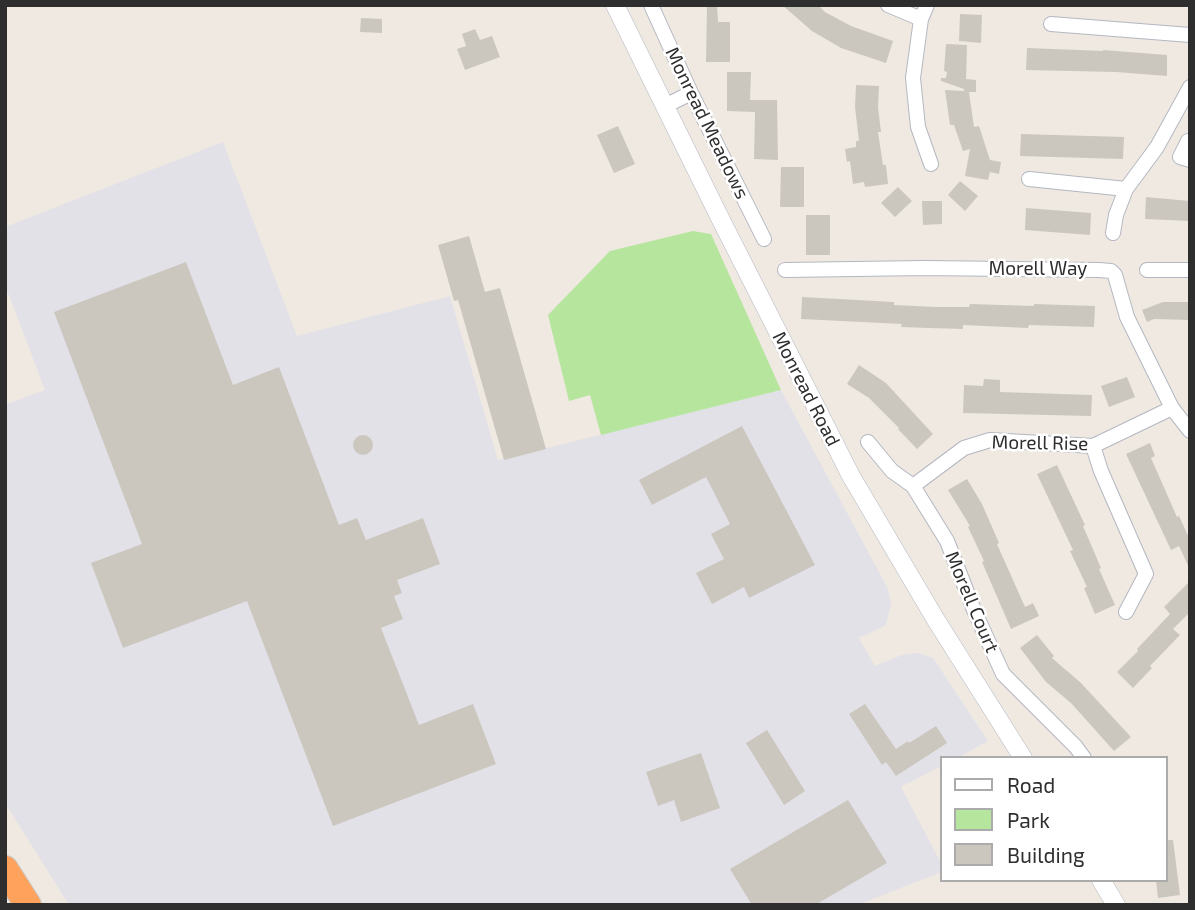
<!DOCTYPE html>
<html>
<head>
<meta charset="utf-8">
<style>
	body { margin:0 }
	#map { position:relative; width:1195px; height:910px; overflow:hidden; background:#efe9e1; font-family:"Exo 2",sans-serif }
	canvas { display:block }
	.frame { position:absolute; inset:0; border:7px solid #2e2e2e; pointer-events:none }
	.legend { position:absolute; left:940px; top:756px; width:228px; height:126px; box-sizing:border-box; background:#fff; border:2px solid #ababab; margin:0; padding:9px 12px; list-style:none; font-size:21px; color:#2e2e2e }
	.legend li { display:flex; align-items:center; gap:14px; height:35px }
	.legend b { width:35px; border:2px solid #ababab }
</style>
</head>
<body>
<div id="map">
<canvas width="1195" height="910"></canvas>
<div class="frame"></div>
<ul class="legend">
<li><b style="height:9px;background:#fff"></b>Road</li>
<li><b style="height:19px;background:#b6e59e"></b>Park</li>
<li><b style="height:19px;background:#cbc7bf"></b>Building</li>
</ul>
</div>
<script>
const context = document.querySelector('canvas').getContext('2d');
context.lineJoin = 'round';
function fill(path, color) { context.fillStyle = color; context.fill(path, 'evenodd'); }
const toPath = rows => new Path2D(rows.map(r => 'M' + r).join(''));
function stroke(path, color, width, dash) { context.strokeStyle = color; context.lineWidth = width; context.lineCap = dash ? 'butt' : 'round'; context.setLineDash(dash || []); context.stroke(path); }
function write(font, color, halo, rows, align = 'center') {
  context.font = font + ' "Exo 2",sans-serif'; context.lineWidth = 5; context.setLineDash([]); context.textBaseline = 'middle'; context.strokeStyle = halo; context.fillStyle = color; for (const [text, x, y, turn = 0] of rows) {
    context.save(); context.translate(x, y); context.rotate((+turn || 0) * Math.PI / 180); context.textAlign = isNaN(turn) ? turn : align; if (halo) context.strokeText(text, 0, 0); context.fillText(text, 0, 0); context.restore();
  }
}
fill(toPath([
	[223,142,297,336,450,296,498,460,781,390,888,589,891,604,886,625,859,638,875,666,902,655,919,653,933,658,988,741,957,758,941,758,941,766,901,787,941,863,941,872,858,905,69,905,5,803,5,405,45,390,5,285,5,227]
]), '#e3e1e8');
fill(toPath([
	[693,231,711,234,781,390,601,435,590,395,569,401,548,315,610,251]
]), '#b6e59e');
fill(toPath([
	[707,5,717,5,718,22,730,22,730,62,706,62],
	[782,5,818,5,825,12,851,26,893,41,886,63,841,48,812,31],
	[960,14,982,15,981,43,959,41],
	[361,18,382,19,382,33,360,32],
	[475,29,480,40,492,36,500,57,465,70,457,49,466,46,462,34],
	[946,44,967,45,966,79,976,80,976,92,969,92,974,127,979,126,990,160,1001,162,999,174,990,172,988,180,965,176,970,149,963,151,954,125,950,125,945,90,964,91,964,89,941,81,941,78,946,78,947,72,944,71],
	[1027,48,1103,51,1103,50,1167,55,1167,76,1116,72,1026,70],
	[727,72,751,72,750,100,777,100,778,160,754,159,755,112,727,111],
	[856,85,879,86,878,107,881,132,878,132,883,165,886,165,888,184,865,187,864,182,853,184,850,161,847,162,845,149,856,147,856,141,859,141,855,107],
	[618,126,635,164,614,173,597,135],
	[1021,134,1124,137,1123,159,1020,156],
	[781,167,804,167,804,207,780,207],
	[960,181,978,196,965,211,948,195],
	[898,187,912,201,895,217,881,203],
	[1146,197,1190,201,1190,221,1145,219],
	[922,201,942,201,942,224,923,225],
	[1026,208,1091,213,1090,235,1025,230],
	[806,215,830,215,830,255,806,255],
	[469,236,485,292,500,288,546,449,504,460,458,300,454,301,438,245],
	[186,262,233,385,279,367,339,525,357,518,366,540,423,518,440,564,397,580,402,593,394,596,403,619,381,628,419,725,473,704,496,764,333,826,247,601,123,648,91,563,142,544,54,312],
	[802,297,894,302,894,305,936,307,969,307,970,304,1034,306,1034,304,1095,306,1094,327,1029,325,1028,328,963,325,963,329,929,328,901,327,902,324,801,319],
	[1163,302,1190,302,1190,320,1154,319,1147,322,1142,310],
	[859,365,886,383,933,434,917,449,898,429,899,428,869,398,847,384],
	[1127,377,1135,397,1109,407,1101,386],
	[984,379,1000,380,1000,392,1092,395,1091,416,963,413,964,385,983,386],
	[742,426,815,565,749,598,744,587,712,604,696,573,724,559,711,534,730,524,706,477,652,505,639,480],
	'353 445a10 10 0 1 1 20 0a10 10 0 1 1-20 0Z',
	[1150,443,1155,456,1151,458,1177,517,1179,516,1190,540,1190,570,1179,546,1171,550,1126,454],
	[1057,465,1085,525,1083,526,1101,568,1099,569,1115,605,1095,614,1084,588,1087,587,1070,551,1073,550,1037,474],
	[967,479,982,504,999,543,997,544,1025,607,1033,603,1039,616,1011,629,982,562,984,561,968,527,970,526,948,490],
	[1190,581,1190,612,1173,629,1180,635,1150,666,1152,668,1133,688,1117,672,1138,651,1137,649,1170,614,1164,607],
	[1037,635,1054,656,1052,658,1081,683,1131,737,1114,751,1071,703,1046,682,1020,648],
	[865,704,896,749,908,741,909,743,936,726,947,743,896,776,886,762,882,765,849,714],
	[767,730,805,791,784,805,746,743],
	[701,753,720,808,681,822,674,800,658,806,646,772],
	[848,800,887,863,815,905,752,905,730,869],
	[1165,840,1173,840,1180,895,1158,898,1156,880,1165,880]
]), '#cbc7bf');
const minor = toPath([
	[651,5,691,93,764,239],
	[888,5,921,19],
	[927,5,921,19,913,78,918,127,931,164],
	[1051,24,1190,35],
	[665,106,691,93],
	[1188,141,1180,157,1190,160],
	[1029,179,1126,189],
	[1113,233,1116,215,1126,189,1157,147,1190,87],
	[785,270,924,268,1099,270,1111,271,1115,275,1127,317,1172,408,1190,431],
	[1147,270,1190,270],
	[868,442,892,471,913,486,947,541,974,610,1003,674,1076,747,1084,758],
	[1093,446,1101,471,1146,574,1126,612],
	[913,486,964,448,990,440,1093,446,1172,408]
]);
const tertiary = toPath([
	[615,5,721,220,851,476,936,620,1023,758],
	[1101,880,1116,905]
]);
const motorway = toPath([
	[5,869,28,905]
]);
stroke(minor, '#b4b7c1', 16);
stroke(tertiary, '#b4b7c1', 19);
stroke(motorway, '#c9c9c9', 28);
stroke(minor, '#fff', 14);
stroke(tertiary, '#fff', 18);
stroke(motorway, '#ffa35c', 26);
write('19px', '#2e2e2e', '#fff', [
	["Monread Meadows",707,123,64],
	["Morell Way",1038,269],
	["Monread Road",806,389,63],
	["Morell Rise",1040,443,1],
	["Morell Court",972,602,67]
]);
</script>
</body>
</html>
